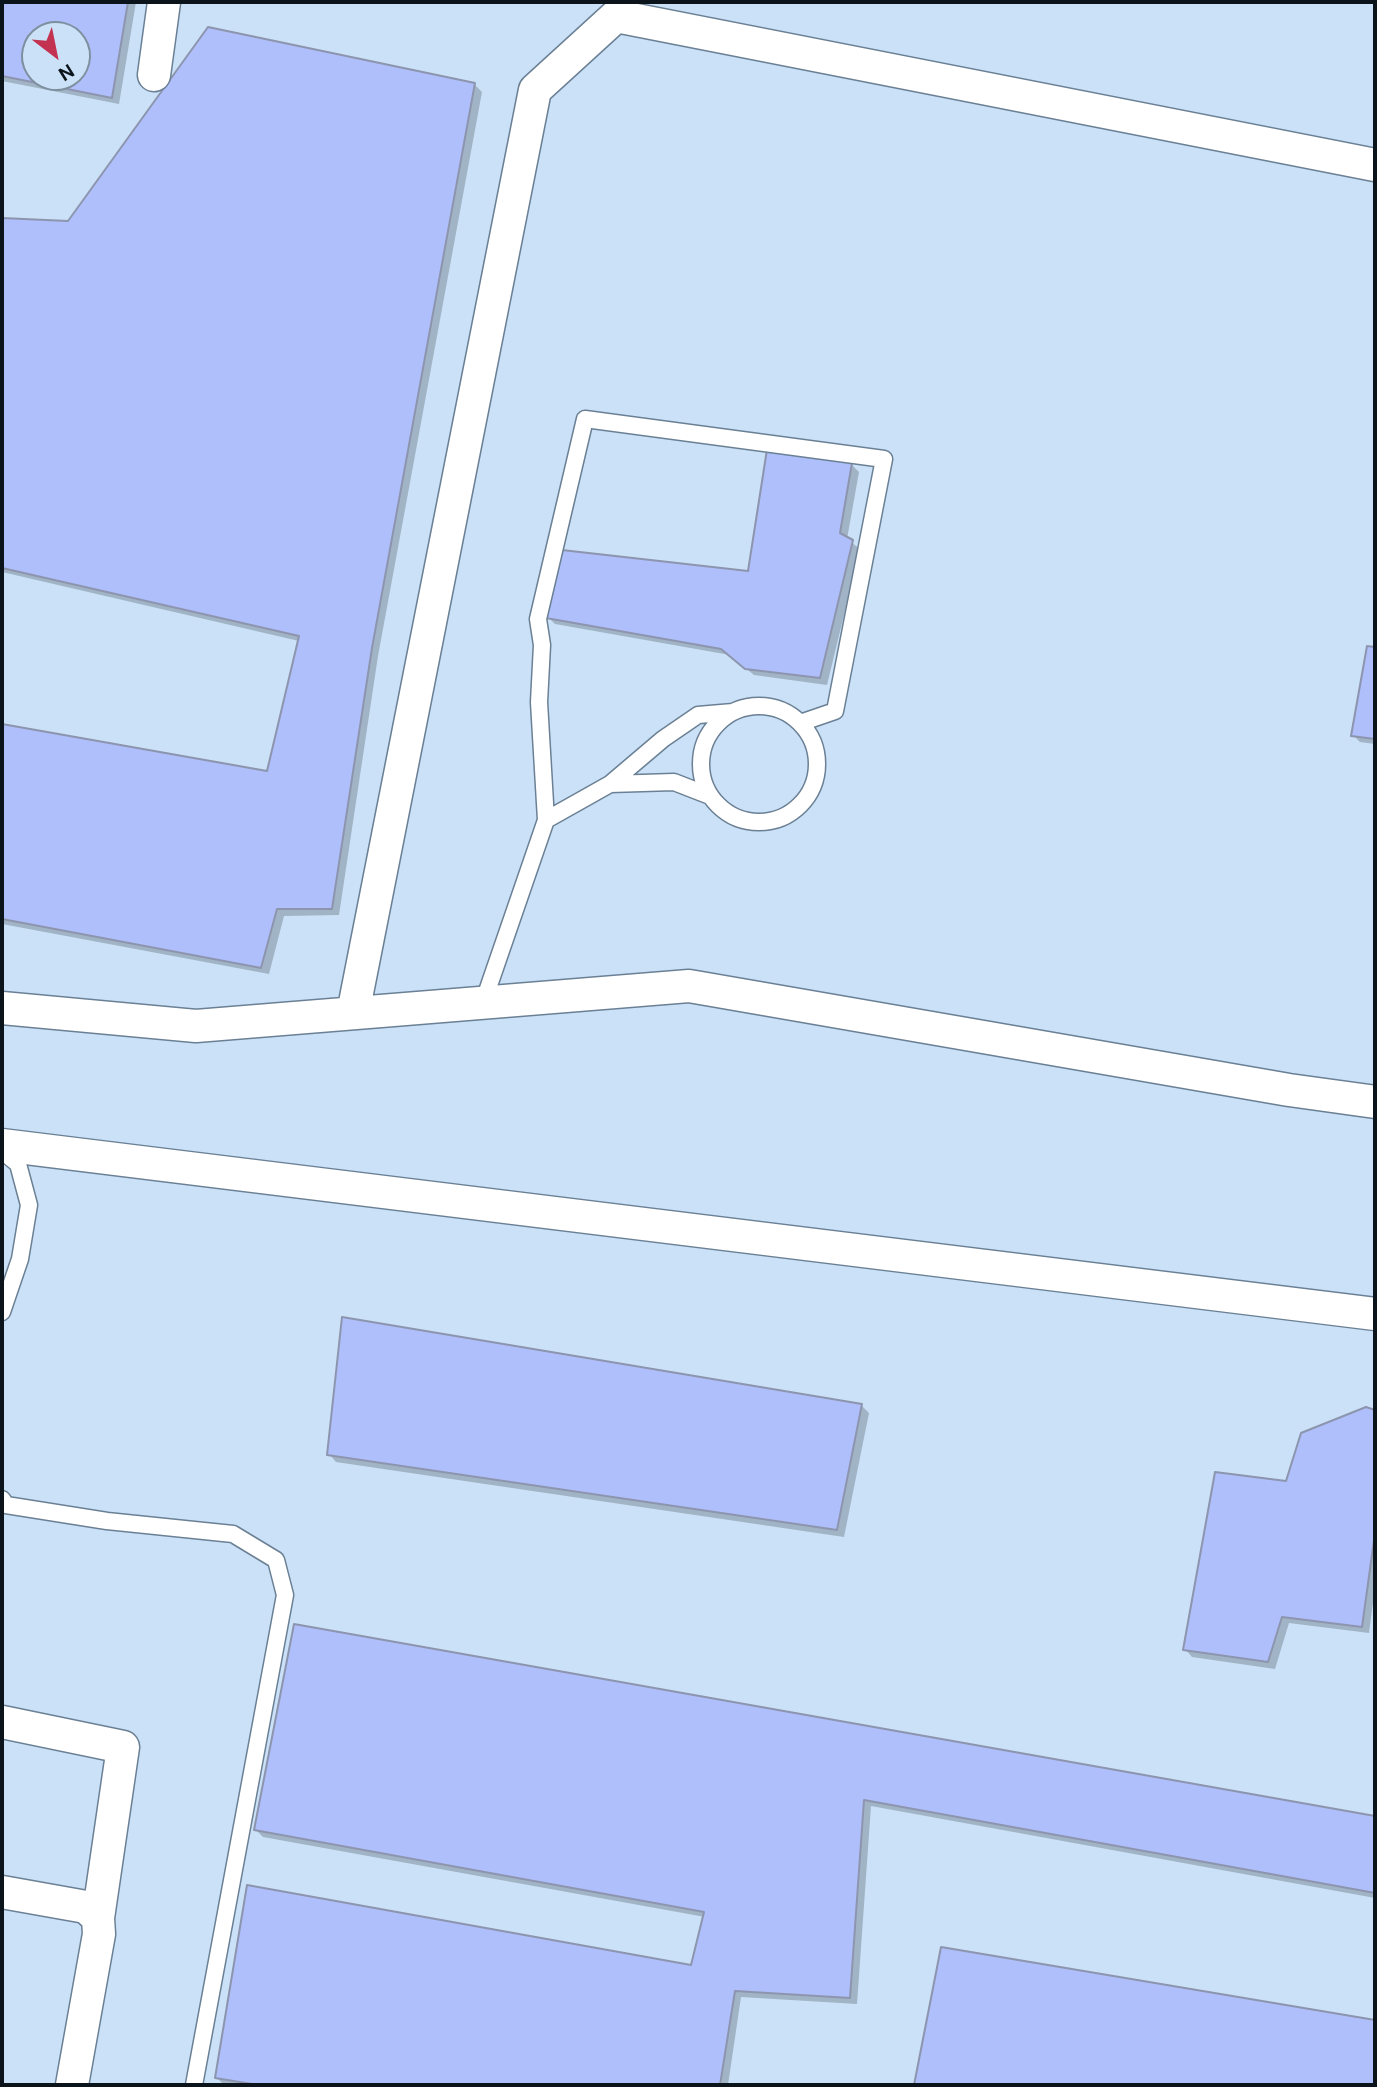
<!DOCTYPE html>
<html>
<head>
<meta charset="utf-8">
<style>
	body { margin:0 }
	#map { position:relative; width:1377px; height:2087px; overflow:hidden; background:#cae1f7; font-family:"DM Sans",sans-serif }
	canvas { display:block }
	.frame { position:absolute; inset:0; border:4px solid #0c141b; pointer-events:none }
	.north { position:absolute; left:21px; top:21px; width:70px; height:70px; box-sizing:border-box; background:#cae1f7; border:2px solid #7e8f9f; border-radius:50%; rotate:148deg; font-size:19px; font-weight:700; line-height:28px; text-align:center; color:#0c141b }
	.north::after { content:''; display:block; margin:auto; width:24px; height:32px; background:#c33251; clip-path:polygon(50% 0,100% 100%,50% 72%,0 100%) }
</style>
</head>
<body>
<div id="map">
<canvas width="1377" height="2087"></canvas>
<div class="frame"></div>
<div class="north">N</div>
</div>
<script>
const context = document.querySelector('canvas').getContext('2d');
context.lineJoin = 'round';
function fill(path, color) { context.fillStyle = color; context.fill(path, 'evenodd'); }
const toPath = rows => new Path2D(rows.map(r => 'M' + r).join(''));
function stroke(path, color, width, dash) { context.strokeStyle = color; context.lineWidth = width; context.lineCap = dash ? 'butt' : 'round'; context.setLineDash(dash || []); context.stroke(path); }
fill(toPath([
	[2,2,136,2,119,104,2,81],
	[35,35,77,35,77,77,35,77],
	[475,85,482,92,378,656,339,915,284,916,269,974,2,924,2,726,269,774,299,641,2,572,2,220,69,223],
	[851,464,859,472,847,539,860,549,827,685,754,675,730,655,555,624,548,617,749,572],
	[1368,648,1375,649,1375,744,1360,742,1353,735],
	[344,1319,862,1406,869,1413,844,1537,336,1462,329,1454],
	[1366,1409,1375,1411,1375,1587,1369,1633,1289,1623,1275,1669,1192,1657,1185,1649,1287,1483],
	[295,1626,1375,1817,1375,1898,871,1806,857,2004,741,1997,728,2085,224,2085,216,2077,692,1967,705,1917,263,1837,256,1830],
	[942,1949,1375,2022,1375,2085,916,2085]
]), '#0003');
const building = toPath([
	[2,2,128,2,112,98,2,76,2,2],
	[35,35,77,35,77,77,35,77,35,35],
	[208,27,475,83,372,648,332,909,277,909,261,968,2,919,2,724,267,771,299,636,2,568,2,218,68,221,208,27],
	[768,443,852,463,840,533,853,540,820,678,745,669,721,649,546,618,562,550,748,571,768,443],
	[1367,646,1375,647,1375,739,1351,736,1367,646],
	[342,1317,862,1404,837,1530,327,1455,342,1317],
	[1366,1407,1375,1410,1375,1533,1362,1627,1282,1617,1268,1662,1183,1650,1215,1472,1286,1481,1301,1433,1366,1407],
	[294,1624,1375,1816,1375,1893,864,1800,850,1998,735,1991,720,2085,258,2085,215,2078,247,1885,691,1965,704,1912,254,1830,294,1624],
	[941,1947,1375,2020,1375,2085,914,2085,941,1947]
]);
fill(building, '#aebffb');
stroke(building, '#8d95ae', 2);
const lane = toPath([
	'701 764a58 58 0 1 1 116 0a58 58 0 1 1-116 0Z',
	[610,784,663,739,698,715,733,712],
	[546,820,539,702,542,645,538,619,585,419,884,459,835,711,800,723],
	[483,1003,546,820,610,784,674,782,710,796],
	[2,1151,18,1164,29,1205,20,1259,2,1312],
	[2,1499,6,1505,107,1521,233,1534,276,1560,285,1595,194,2085]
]);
const street = toPath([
	[154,75,164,2],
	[2,1008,196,1026,689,986,1289,1090,1375,1102],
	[353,1013,535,90,616,16,1375,165],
	[2,1145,1375,1314],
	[2,1722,123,1747,98,1918,99,1934,72,2085],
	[2,1892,86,1907,98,1918]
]);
stroke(lane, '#6b8094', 19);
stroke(street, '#6b8094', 35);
stroke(lane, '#fff', 16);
stroke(street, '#fff', 32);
</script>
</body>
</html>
